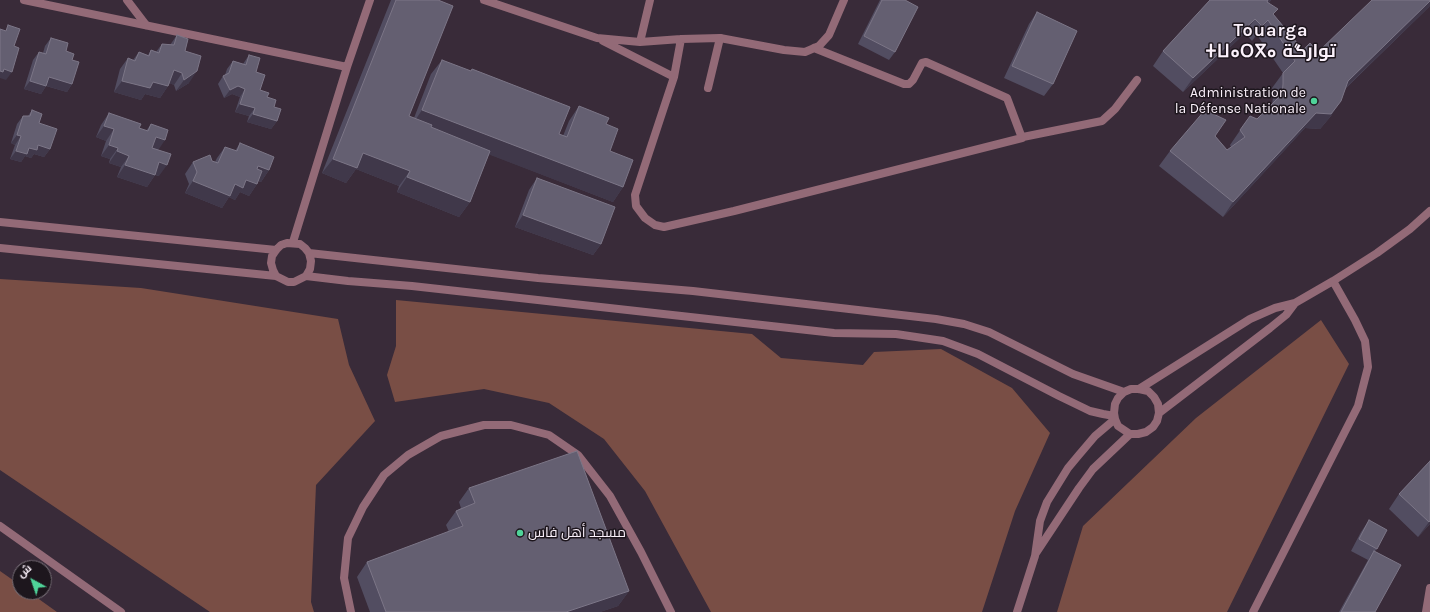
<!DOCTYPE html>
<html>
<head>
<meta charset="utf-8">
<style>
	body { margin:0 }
	#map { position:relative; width:1430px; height:612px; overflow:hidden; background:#392b39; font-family:Karla,Cairo,sans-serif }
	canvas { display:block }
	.north { position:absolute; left:12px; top:560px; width:40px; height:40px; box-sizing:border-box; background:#1d161d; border:1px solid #766e76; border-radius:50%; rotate:320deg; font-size:11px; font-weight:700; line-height:16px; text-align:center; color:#fbf1fb }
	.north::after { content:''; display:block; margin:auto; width:14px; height:18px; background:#4fd399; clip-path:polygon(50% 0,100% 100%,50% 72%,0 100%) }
</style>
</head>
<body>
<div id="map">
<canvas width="1430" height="612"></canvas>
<div class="north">ش</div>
</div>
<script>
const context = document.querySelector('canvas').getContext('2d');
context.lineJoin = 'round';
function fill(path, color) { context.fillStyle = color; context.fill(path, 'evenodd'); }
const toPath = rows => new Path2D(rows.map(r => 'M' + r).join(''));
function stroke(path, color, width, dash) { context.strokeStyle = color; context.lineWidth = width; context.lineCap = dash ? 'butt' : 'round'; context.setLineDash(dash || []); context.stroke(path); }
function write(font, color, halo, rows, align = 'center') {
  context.font = font + ' Karla,Cairo,"Noto Sans Tifinagh",sans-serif'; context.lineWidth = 3; context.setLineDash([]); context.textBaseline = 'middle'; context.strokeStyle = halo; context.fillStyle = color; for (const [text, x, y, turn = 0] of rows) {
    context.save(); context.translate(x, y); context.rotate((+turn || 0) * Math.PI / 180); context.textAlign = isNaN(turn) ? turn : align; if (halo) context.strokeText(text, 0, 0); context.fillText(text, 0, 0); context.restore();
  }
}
fill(toPath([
	[0,279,141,288,338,319,349,365,375,421,316,485,311,602,314,612,210,612,0,470],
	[396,300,752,334,781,358,863,365,874,352,941,349,1012,388,1050,433,1015,511,982,612,711,612,645,491,604,439,549,403,484,389,395,402,387,375,396,346],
	[1321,320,1349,364,1227,612,1057,612,1083,526,1196,418],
	[0,571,20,585,20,592,29,592,57,612,0,612]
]), '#794e45');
stroke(toPath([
	[127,0,146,25],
	[708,88,720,38]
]), '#936a77', 8);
stroke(toPath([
	[24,0,347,67],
	[484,0,597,38,640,42,681,39,720,38,784,50,805,52,819,46,829,35,844,0],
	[681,39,674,77,669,92,635,195,636,206,645,218,655,225,664,227,734,211,1022,138,1007,98,926,62,922,63,913,80,909,84,904,84,814,48],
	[603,41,674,77],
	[640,42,650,0],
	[1023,137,1102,121,1115,109,1137,80],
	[0,222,276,250],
	[293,242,347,67,370,0],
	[0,248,276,276,288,282,294,282,306,276,310,269,311,261,309,253,305,248,300,244,287,243,281,245,276,250,272,256,271,263,273,270,276,276],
	[309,253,538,278,693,291,936,319,964,324,989,332,1073,374,1124,392],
	[306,276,348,281,412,286,834,333,896,334,943,341,978,354,1059,396,1090,411,1103,414,1114,416],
	[1139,389,1250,319,1275,308,1295,303,1333,281,1377,253,1410,229,1430,211],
	[1159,413,1158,404,1154,397,1148,391,1139,389,1131,389,1124,392,1118,398,1115,404,1114,413,1115,419,1118,426,1130,434,1138,434,1146,432,1153,427,1157,421,1159,413,1270,328,1286,315,1295,303],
	[0,526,121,612],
	[1036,553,1079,488,1093,469,1130,434],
	[351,612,344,578,348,538,363,507,384,475,408,455,441,436,484,425,511,425,549,435,578,455,610,496,641,552,671,612],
	[1017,612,1035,556,1040,521,1047,502,1068,468,1078,456,1095,436,1115,419],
	[1253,612,1358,406,1368,367,1365,341,1355,320,1333,281],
	[1426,612,1430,588]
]), '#936a77', 8);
fill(toPath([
	[391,0,438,0,409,116,414,118,431,74,442,60,559,134,563,136,569,121,579,106,606,124,610,151,623,187,613,202,489,154,470,202,459,217,397,192,399,186,356,169,346,183,322,173],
	[880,0,905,0,895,52,889,60,858,44],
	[1210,0,1271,0,1269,3,1274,15,1303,50,1318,52,1430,6,1346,88,1331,116,1320,129,1305,128,1223,217,1159,166,1170,151,1215,136,1227,150,1231,147,1230,145,1250,116,1257,119,1272,104,1273,98,1272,88,1283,73,1257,35,1252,41,1245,33,1183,92,1153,66,1163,51],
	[1037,12,1053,84,1044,96,1004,78,1029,24],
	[177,35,185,51,189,83,176,91,174,85,170,83,160,98,145,94,141,100,114,92,120,69,128,58,133,60,139,52,148,55,151,50,156,52,162,44,170,45],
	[51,38,66,51,72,60,72,84,67,92,46,86,41,94,24,89,33,60,39,52,43,53,45,46],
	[249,55,256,72,260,90,267,97,274,107,277,121,271,129,247,122,249,116,235,112,240,97,232,94,224,98,218,84,223,76,225,75,227,69,233,61,243,64],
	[32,110,39,123,50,149,44,157,34,154,31,158,25,156,21,162,10,159,15,145,11,143,17,124,23,116,28,116],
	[109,113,139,128,146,131,151,124,158,150,159,176,155,175,147,187,117,177,121,167,109,163,110,159,101,156,106,141,96,137,101,125],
	[240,143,269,170,261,182,258,181,257,184,249,196,240,192,235,200,229,197,222,208,185,193,189,184,185,174,193,162,212,161,215,162,217,158,225,147,235,151],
	[537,178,601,244,593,255,515,227,529,190],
	[1430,461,1430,524,1418,537,1389,509,1399,494],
	[469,488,629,591,618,606,600,612,370,612,357,577,367,562,449,532,446,525,456,511,461,508,459,502],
	[1369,520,1377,549,1375,551,1375,612,1339,612,1368,560,1351,551,1361,532]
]), '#524d61');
fill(toPath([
	[1268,0,1271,0,1256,17],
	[1430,1,1430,6,1337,96,1348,81],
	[1255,19,1245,33,1183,92,1193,78],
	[1268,20,1257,35,1252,41,1262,26],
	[4,69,12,72,6,80,0,78,0,71],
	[174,70,182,73,174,85,166,82],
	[197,71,189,83,176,91,184,80],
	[49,77,72,84,67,92,43,85],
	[30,81,46,86,41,94,24,89],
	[122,81,153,82,168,86,160,98,145,94,141,100,114,92],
	[238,86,245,89,240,97,232,94,224,98,230,90],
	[1341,101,1331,116,1320,129,1305,128,1223,217,1233,202,1316,113],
	[240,104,255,108,249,116,235,112],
	[422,110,623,187,613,202,412,125],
	[253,114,277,121,271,129,247,122],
	[104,126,114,129,106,141,96,137],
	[17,135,21,136,15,145,11,143],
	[156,137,165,140,157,152,147,149],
	[38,145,50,149,44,157,34,154,31,158,25,156,21,162,10,159,16,151],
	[109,145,118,148,110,159,101,156],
	[117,151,129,156,121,167,109,163],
	[363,153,410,171,399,186,356,169,346,183,322,173,333,159],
	[159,162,167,165,159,176,155,175,147,187,117,177,125,165],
	[258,166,269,170,261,182,250,177],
	[407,177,470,202,459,217,397,192],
	[246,180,257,184,249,196,240,192,235,200,229,197,222,208,185,193,193,181,235,184],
	[523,215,601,244,593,255,515,227],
	[1430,521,1430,524,1418,537,1429,522],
	[629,591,618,606,600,612,566,612]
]), '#40384a');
const building = toPath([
	[396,0,438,0,453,6,409,116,432,125,431,127,490,151,470,202,407,177,410,171,363,153,357,168,333,159,396,0],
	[882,0,905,0,918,7,895,52,864,36,882,0],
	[1210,0,1268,0,1267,2,1278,9,1273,14,1303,50,1310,43,1318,52,1372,0,1430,0,1430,1,1348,81,1341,101,1331,114,1316,113,1233,202,1170,151,1205,110,1226,120,1215,136,1227,150,1245,137,1240,130,1250,116,1257,119,1282,94,1283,84,1283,73,1295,61,1268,20,1262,26,1255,19,1193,78,1163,51,1210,0],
	[1037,12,1077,31,1053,84,1012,66,1037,12],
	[8,25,20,29,14,46,19,48,12,72,4,69,3,72,0,71,0,29,6,31,8,25],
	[177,35,188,39,185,51,201,56,197,71,184,80,182,73,174,70,168,86,153,82,150,88,122,81,128,58,135,61,139,52,149,56,151,50,159,53,162,44,174,45,177,35],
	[51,38,68,43,66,51,74,54,72,60,79,62,72,84,49,77,46,86,30,81,39,52,46,54,51,38],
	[249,55,260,58,256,72,265,75,260,90,269,93,267,97,276,100,274,107,281,109,277,121,253,114,255,108,240,104,245,89,238,86,230,90,223,76,229,73,233,61,246,65,249,55],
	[442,60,471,71,472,69,570,107,559,134,567,137,579,106,609,118,606,124,618,129,610,151,633,160,623,187,422,110,442,60],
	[32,110,42,114,39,123,57,129,50,149,38,145,37,150,29,148,27,154,16,151,21,136,17,135,23,116,30,116,32,110],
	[109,113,141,124,139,128,148,131,151,124,168,130,165,140,156,137,152,148,171,154,167,165,159,162,155,175,125,165,129,156,117,151,118,148,109,145,114,129,104,126,109,113],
	[240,143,274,157,269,170,258,166,257,169,262,171,257,184,246,180,243,188,235,184,230,196,193,181,197,172,193,162,210,155,212,161,218,163,225,147,237,151,240,143],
	[537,178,615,207,601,244,523,215,537,178],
	[577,451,629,591,566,612,386,612,367,562,463,526,456,511,475,503,469,488,577,451],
	[1430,461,1430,521,1429,522,1399,494,1430,461],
	[1369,520,1387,530,1377,549,1359,539,1369,520],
	[1374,551,1401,565,1375,612,1341,612,1374,551]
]);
fill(building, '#645f71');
stroke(building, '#7c7687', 1);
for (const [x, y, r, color] of [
	[1314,101,4,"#4fd399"],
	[520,533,4,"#4fd399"]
]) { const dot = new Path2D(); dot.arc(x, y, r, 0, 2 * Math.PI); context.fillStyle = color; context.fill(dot); stroke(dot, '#1d161d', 1.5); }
write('14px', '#fbf1fb', '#1d161d', [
	["Administration de",1306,93],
	["la Défense Nationale",1306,109],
	["مسجد أهل فاس",528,533,"left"]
], 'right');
context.letterSpacing = '1px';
write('bold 18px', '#fbf1fb', '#1d161d', [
	["Touarga",1271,31],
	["ⵜⵡⴰⵔⴳⴰ توارگة",1271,52]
]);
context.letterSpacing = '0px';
</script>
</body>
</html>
